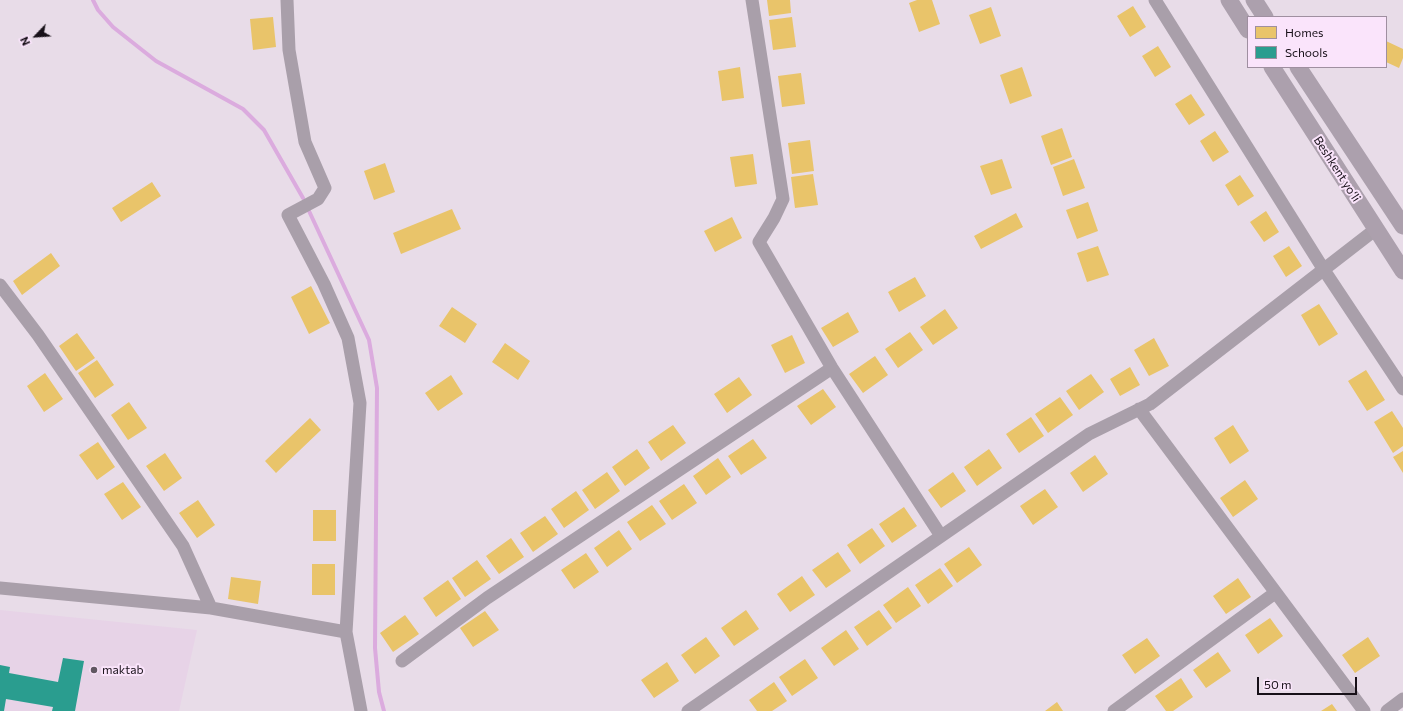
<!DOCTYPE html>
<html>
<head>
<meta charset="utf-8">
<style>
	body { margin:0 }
	#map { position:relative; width:1403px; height:711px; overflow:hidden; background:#e8dce8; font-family:Commissioner,sans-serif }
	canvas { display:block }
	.legend { position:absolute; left:1247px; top:16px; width:140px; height:52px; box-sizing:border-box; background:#fae4fb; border:1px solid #9f8fa0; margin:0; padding:5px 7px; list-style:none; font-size:12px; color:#171018 }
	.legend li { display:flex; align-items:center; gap:8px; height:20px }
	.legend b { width:20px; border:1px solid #9f8fa0 }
	.north { position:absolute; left:16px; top:16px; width:40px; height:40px; -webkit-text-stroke:3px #fae4fb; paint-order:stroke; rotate:245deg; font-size:11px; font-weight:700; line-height:16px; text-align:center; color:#171018 }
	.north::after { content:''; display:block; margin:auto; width:14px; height:18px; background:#171018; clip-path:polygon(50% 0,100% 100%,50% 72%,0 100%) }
	.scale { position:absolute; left:1257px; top:677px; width:100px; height:18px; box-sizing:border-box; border:2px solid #171018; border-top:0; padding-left:5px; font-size:12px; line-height:14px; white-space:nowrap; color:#171018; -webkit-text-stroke:3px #fae4fb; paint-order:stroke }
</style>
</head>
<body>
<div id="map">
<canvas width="1403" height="711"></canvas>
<ul class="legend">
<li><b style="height:11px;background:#e9c46a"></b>Homes</li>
<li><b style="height:11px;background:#2a9d8f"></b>Schools</li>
</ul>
<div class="north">N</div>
<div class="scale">50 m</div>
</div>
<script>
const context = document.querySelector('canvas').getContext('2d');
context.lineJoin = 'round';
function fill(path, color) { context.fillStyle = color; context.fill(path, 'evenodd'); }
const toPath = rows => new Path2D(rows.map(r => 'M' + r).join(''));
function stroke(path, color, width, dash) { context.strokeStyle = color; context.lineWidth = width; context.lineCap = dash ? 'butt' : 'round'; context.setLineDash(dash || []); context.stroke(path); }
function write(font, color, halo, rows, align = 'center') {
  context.font = font + ' Commissioner,sans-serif'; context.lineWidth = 4; context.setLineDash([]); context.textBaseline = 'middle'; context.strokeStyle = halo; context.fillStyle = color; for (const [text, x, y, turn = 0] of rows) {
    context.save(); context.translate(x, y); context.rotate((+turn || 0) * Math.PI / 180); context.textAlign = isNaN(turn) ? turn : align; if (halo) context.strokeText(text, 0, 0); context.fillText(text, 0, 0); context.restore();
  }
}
fill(toPath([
	[0,610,197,630,179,711,0,711]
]), '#e7d3e7');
fill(toPath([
	[767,0,790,0,791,13,769,16],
	[917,0,932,0,940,24,919,32,909,3],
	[1133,6,1146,27,1130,37,1117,16],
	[991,7,1001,36,980,44,969,15],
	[273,17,276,47,253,50,250,19],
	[792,17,796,47,773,50,769,20],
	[1386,41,1403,49,1403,58,1399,68,1386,62],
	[1158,46,1171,67,1155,77,1142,56],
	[740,67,744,98,722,101,718,71],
	[1022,67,1032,96,1010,104,1000,75],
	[801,73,805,104,782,107,778,76],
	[1191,94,1205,115,1189,125,1175,104],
	[1062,128,1072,157,1051,165,1041,136],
	[1215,131,1229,152,1213,162,1200,141],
	[810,140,814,171,792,174,788,143],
	[753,154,757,184,735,187,730,157],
	[1002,159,1012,188,991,195,980,166],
	[1074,159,1085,188,1063,196,1053,167],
	[385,163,395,192,374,200,364,171],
	[813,174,818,205,795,208,791,177],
	[1240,175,1254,196,1238,206,1225,185],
	[152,182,161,196,121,222,112,208],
	[1088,202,1098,231,1077,239,1066,210],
	[452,209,461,229,401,254,393,233],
	[1266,211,1279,232,1264,242,1250,222],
	[1016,213,1023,227,981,249,974,236],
	[732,217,742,238,715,252,704,231],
	[1098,246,1109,275,1087,282,1077,253],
	[1289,246,1302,266,1286,277,1273,256],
	[51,253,60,266,22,295,13,281],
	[915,277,926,296,899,312,888,292],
	[311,286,330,323,309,334,291,297],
	[1319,304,1338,334,1319,346,1301,315],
	[452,307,477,324,465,343,439,326],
	[945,309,958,328,933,345,920,327],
	[848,312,859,332,833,347,821,328],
	[910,332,923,350,898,368,885,349],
	[77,333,95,358,76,371,59,346],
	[792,335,805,363,785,373,771,345],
	[1154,338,1169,366,1149,376,1134,350],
	[505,343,530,361,518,380,492,362],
	[875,356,888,375,863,393,849,374],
	[97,360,114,385,95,398,78,373],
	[1130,367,1140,385,1120,396,1110,379],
	[1366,370,1385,400,1367,411,1348,381],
	[45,373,63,399,44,412,27,386],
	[1091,374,1104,392,1079,410,1066,391],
	[451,375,463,394,438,411,425,393],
	[739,377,752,395,727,413,714,394],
	[823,389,836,407,811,425,797,406],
	[1060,397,1073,415,1048,433,1035,414],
	[129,402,147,428,128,440,111,415],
	[1392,411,1403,428,1403,446,1393,453,1374,422],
	[1031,417,1044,436,1019,453,1006,434],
	[310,418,321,430,276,473,265,461],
	[673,425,686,443,661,461,648,442],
	[1233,425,1249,451,1230,464,1214,438],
	[753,439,767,458,741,475,728,456],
	[98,442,115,467,97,480,79,455],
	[637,449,650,468,625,486,612,467],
	[989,449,1002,468,977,486,964,467],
	[1403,451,1403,473,1393,457],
	[165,453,182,478,164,491,146,466],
	[1095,455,1108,474,1083,492,1070,473],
	[718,458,731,477,706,495,693,476],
	[607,472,620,491,595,509,582,490],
	[953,472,966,491,941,508,928,490],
	[1245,480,1258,499,1233,517,1220,498],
	[123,482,141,507,122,520,104,494],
	[684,484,697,503,672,520,659,501],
	[1045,489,1058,507,1033,525,1020,506],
	[576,491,589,510,564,528,551,509],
	[198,500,215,525,197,538,179,513],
	[652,505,666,524,640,541,627,522],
	[904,507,917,526,892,543,879,524],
	[313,510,336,510,336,541,313,541],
	[545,516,558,534,533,552,520,533],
	[872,528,885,546,860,564,847,545],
	[619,530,632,549,607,567,594,548],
	[511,538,524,557,499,574,486,556],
	[969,547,982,565,957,583,944,564],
	[838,552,851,571,826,588,812,570],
	[586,553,599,572,574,589,561,570],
	[477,560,491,579,465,597,452,578],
	[312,564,335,564,335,595,312,595],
	[940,568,953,586,928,604,915,585],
	[802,576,815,595,790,612,777,594],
	[231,577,261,581,258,604,228,599],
	[1238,578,1251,597,1226,614,1213,596],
	[448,580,461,599,436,617,423,598],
	[908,587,921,606,896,623,883,605],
	[746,610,759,629,734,646,721,628],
	[879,610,892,628,867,646,854,627],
	[485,611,499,630,473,647,460,628],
	[405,615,419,634,393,652,380,633],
	[1270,618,1283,636,1258,654,1245,635],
	[846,630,859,649,834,666,821,648],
	[706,637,720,656,695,674,681,655],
	[1368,637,1380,656,1355,673,1342,655],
	[1147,638,1160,656,1135,674,1122,655],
	[1218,652,1231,671,1206,688,1193,670],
	[805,659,818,678,792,696,779,677],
	[667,662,679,681,654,698,641,680],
	[1181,678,1193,697,1173,711,1166,711,1155,696],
	[774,682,787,701,772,711,757,711,749,700],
	[1057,702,1063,711,1045,711],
	[1332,704,1337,711,1321,711]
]), '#e9c46a');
fill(toPath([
	[63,658,84,661,75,711,52,711,53,707,6,699,4,711,0,711,0,665,10,667,9,673,58,682]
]), '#2a9d8f');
stroke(toPath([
	[93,0,98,10,113,27,156,61,243,109,264,130,303,198],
	[309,211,369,340,377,388,375,648,379,692,384,711]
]), '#dbabde', 4);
stroke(toPath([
	[287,0,289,50,305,142,325,188,318,199,288,215,324,284,348,338,360,403,346,632,361,711],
	[752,0,783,199,774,218,759,242,832,368,941,536],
	[1155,0,1324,270,1403,389],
	[0,285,38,335,183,546,211,608],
	[1139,409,1364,711],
	[0,588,211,608,346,632],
	[402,661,487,598,832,368],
	[688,711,1089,434,1150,404,1376,229],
	[1114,711,1275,593],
	[1387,711,1403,699]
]), '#a99faa', 13);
stroke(toPath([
	[1229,0,1248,30],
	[1254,0,1265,17],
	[1272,67,1403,271],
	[1298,67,1403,226]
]), '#aca0ad', 17);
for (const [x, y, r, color] of [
	[94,670,4,"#605761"]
]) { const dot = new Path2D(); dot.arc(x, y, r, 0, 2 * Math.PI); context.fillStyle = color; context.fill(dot); stroke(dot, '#fae4fb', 1.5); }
write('12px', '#171018', '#fae4fb', [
	["Beshkent yoʻli",1337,169,57]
]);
write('12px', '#171018', '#fae4fb', [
	["maktab",102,670]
], 'left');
</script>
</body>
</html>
